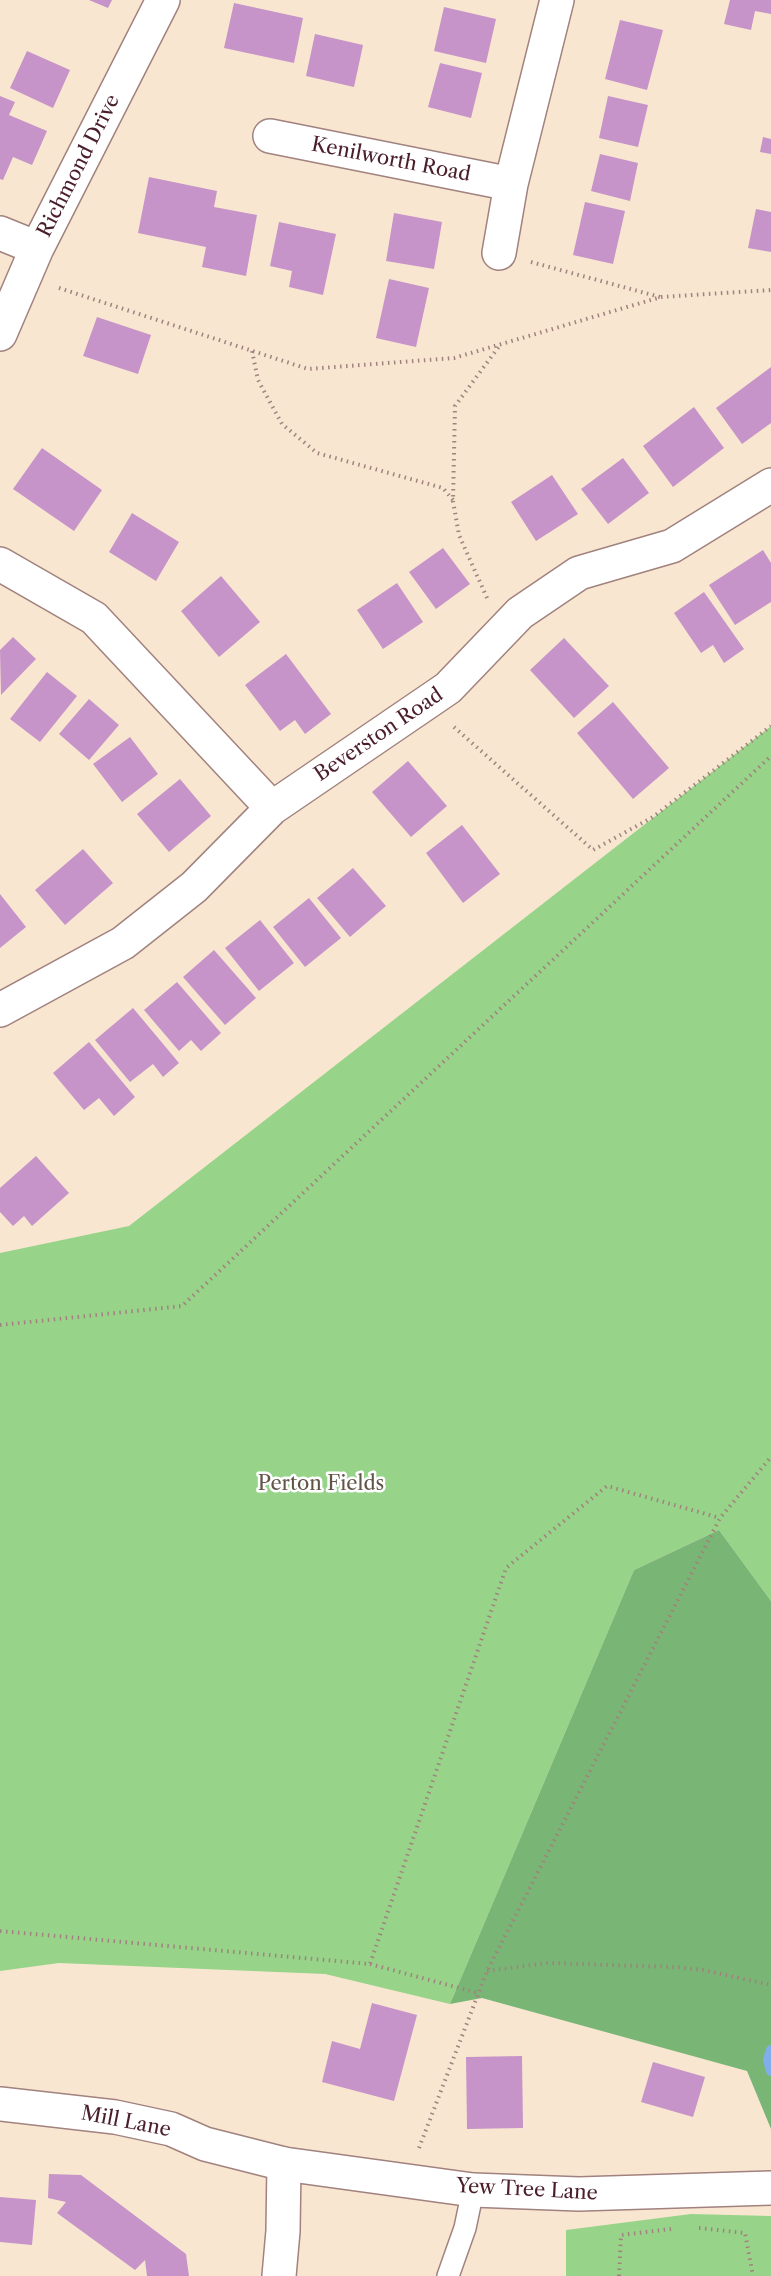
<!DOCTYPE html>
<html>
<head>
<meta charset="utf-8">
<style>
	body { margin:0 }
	canvas { display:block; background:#f8e6d1 }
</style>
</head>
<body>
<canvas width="771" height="2276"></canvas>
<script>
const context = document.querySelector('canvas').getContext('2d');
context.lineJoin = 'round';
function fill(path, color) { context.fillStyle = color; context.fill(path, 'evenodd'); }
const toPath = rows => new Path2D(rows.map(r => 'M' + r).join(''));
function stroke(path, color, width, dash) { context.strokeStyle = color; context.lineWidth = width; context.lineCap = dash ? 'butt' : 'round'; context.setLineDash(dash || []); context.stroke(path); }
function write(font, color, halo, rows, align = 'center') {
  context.font = font + ' "Libre Caslon Text",serif'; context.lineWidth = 5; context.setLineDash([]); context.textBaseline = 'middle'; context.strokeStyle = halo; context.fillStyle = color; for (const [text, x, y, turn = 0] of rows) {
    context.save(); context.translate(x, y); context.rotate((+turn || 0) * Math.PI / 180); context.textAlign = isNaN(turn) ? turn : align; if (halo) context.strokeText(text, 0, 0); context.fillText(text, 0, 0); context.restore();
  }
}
fill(toPath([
	[771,726,771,1601,719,1530,634,1570,450,2004,325,1974,59,1963,0,1971,0,1253,129,1226],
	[691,2214,771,2216,771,2276,566,2276,566,2230]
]), '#97d48a');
fill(toPath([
	[719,1530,771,1601,771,2129,747,2071,482,1998,450,2004,634,1570]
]), '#79b676');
stroke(toPath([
	[771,2050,768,2060,771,2071]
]), '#80aeea', 10);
fill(toPath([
	[89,0,112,0,108,8],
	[730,0,771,0,771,14,755,11,751,30,724,24],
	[234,3,303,18,294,63,224,48],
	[444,7,496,19,486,63,434,51],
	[620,20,663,30,647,90,605,79],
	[315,34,363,45,354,87,306,76],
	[27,51,70,70,53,108,10,88],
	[440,63,482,73,471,118,428,107],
	[0,96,15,102,9,115,47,131,32,165,13,157,3,180,0,179],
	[608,96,648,105,638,147,599,138],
	[763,137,771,139,771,154,760,152],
	[600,154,638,163,630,201,591,191],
	[149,177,217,191,214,207,257,215,246,276,202,267,206,247,138,233],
	[585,202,625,211,613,264,573,255],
	[756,209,771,212,771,252,748,248],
	[394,213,442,222,434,269,386,261],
	[279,222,336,234,323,295,289,287,292,271,270,266],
	[389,279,429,288,416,347,376,338],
	[97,317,151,335,138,374,83,356],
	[771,367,771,423,742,444,716,408],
	[694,407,724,448,673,487,643,446],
	[42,448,102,490,74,531,13,489],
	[623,458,649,493,608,524,581,489],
	[552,475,578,514,536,541,511,502],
	[132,513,179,542,156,581,109,552],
	[443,548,470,584,436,609,409,572],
	[763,550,771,563,771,602,735,625,709,585],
	[221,576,260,622,219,657,181,611],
	[397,583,423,622,383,649,357,610],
	[704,592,744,649,724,663,713,645,701,653,674,613],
	[13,637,36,659,1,695,0,650],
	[564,638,609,686,574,718,530,670],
	[286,654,331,714,305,734,295,720,280,731,245,685],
	[47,672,77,696,40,742,10,719],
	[89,699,119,725,89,760,59,734],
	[613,702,669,768,633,799,577,733],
	[130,737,158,774,122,802,93,764],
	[408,761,447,806,411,837,372,792],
	[180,779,211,816,169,852,137,814],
	[462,825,500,874,463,903,426,853],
	[83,849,113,883,65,925,35,890],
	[353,868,386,906,350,937,317,898],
	[0,894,26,927,0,948],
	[309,898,341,938,305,967,273,927],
	[260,920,294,963,259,991,225,948],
	[214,950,256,998,225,1025,183,977],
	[177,982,221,1033,201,1051,191,1040,179,1051,144,1010],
	[133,1008,179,1063,163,1077,153,1064,130,1082,95,1040],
	[89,1042,135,1097,114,1116,99,1098,84,1110,53,1073],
	[36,1156,69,1193,32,1226,24,1216,13,1226,0,1212,0,1188],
	[372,2003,417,2015,394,2101,322,2082,332,2041,360,2049],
	[522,2056,523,2128,467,2129,466,2057],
	[653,2062,705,2077,693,2117,641,2102],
	[49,2174,81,2175,186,2254,189,2276,147,2276,145,2260,135,2270,57,2213,66,2202,48,2198],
	[0,2197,36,2200,32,2245,0,2242]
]), '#c694c8');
const service = toPath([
	[448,2276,465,2228,473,2190]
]);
const minor = toPath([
	[270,136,511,184],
	[0,233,37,248],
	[499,253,511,184,557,0],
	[0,334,37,248,163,0],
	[0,564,94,618,272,808],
	[0,1010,123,943,194,887,272,808,448,688,520,613,579,573,672,546,771,485],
	[279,2276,283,2231,284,2164]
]);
const tertiary = toPath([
	[0,2104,115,2117,171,2129,205,2144,284,2164,473,2190,579,2194,771,2188]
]);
stroke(service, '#a1827e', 24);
stroke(minor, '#a1827e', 36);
stroke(tertiary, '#a1827e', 36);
stroke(toPath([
	[531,262,660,297],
	[59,288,308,369,454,358,661,297,771,290],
	[252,351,258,380,282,424,317,453,443,488,453,500],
	[487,598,459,535,453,501,455,406,500,345],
	[454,727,593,850,653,817,771,726],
	[0,1325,182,1306,771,756],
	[0,1931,370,1964,506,1568,607,1486,720,1518],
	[370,1964,478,1993],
	[487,1971,547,1963,675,1967,703,1970,771,1985],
	[419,2148,487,1971,720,1518,771,1457],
	[699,2228,745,2233,753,2276],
	[619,2276,621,2235,671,2229]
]), '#a1827e', 4, [1.5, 4.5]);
stroke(service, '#fff', 21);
stroke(minor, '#fff', 33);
stroke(tertiary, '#fff', 33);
write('20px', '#4a1f2b', '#fff', [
	["Kenilworth Road",391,160,11],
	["Richmond Drive",79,166,-63],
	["Beverston Road",379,735,-34],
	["Mill Lane",126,2122,11],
	["Yew Tree Lane",527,2190,3]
]);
write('20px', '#615548', '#fff', [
	["Perton Fields",321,1484]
]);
</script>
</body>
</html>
